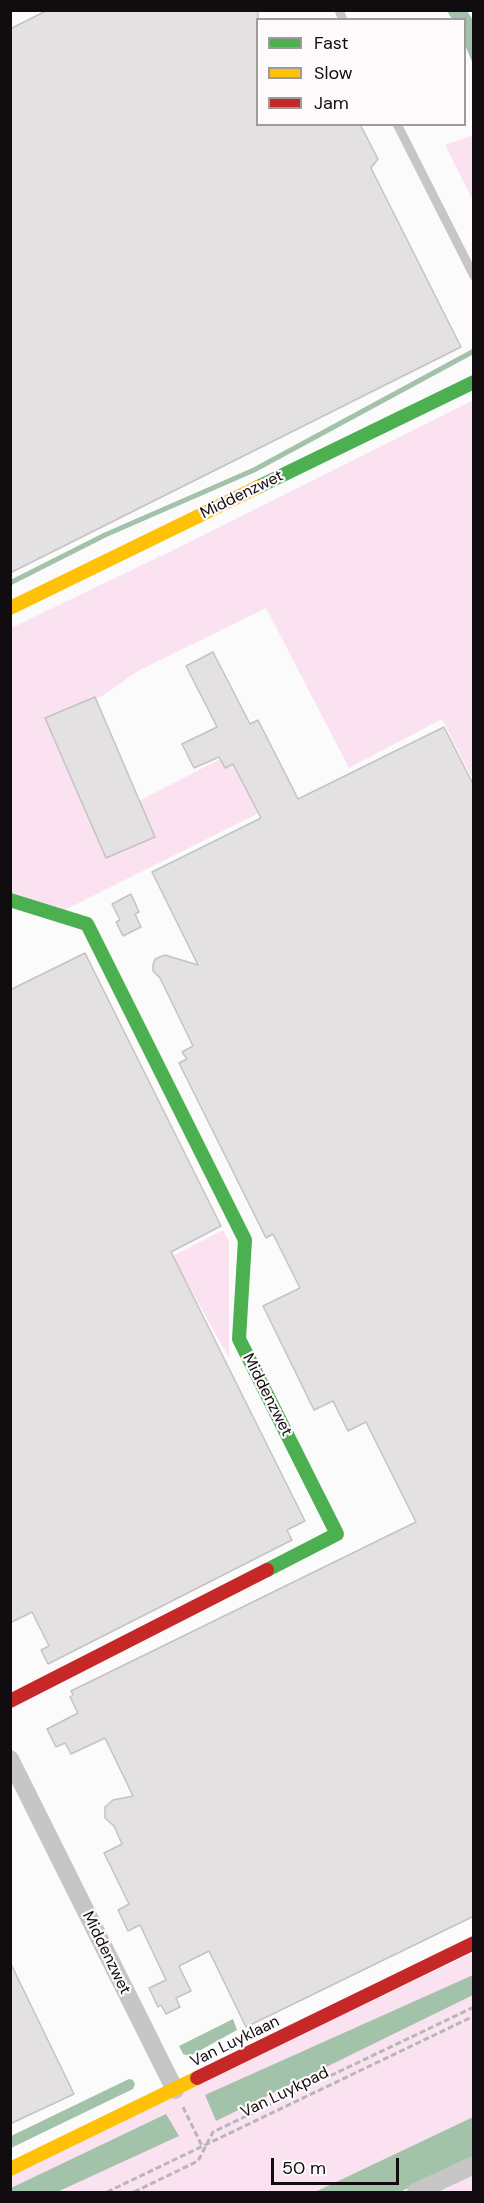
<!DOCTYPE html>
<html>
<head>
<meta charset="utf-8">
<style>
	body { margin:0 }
	#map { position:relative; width:484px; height:2203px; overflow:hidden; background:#fcfbfc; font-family:"DM Sans",sans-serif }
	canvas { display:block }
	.frame { position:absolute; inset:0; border:12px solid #110c0f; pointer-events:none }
	.legend { position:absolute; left:256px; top:18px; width:210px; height:108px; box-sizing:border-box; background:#fdfafc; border:2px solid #9f9b9d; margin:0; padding:8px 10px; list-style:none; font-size:18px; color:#110c0f }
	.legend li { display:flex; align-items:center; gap:12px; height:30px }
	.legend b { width:30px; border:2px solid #9f9b9d }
	.scale { position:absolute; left:271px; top:2158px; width:128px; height:27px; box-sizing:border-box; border:3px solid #110c0f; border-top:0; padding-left:8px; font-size:18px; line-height:21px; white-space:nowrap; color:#110c0f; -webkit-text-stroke:4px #fdfafc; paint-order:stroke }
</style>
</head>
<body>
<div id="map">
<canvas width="484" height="2203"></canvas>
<div class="frame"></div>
<ul class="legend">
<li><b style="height:8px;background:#4caf50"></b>Fast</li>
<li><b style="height:8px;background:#ffc107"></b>Slow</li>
<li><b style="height:8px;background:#c62828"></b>Jam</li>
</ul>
<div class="scale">50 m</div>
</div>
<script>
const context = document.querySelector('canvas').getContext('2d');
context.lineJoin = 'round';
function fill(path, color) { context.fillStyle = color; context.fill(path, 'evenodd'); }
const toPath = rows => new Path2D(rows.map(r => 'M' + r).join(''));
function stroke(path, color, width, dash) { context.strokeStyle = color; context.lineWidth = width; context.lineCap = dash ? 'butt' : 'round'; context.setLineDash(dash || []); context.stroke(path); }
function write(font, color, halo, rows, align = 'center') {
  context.font = font + ' "DM Sans",sans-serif'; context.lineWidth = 4.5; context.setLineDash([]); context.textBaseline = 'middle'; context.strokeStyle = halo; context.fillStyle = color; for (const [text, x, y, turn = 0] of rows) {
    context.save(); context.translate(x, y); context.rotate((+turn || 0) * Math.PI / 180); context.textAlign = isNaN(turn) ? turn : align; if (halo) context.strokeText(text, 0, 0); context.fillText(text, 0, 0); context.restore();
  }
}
fill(toPath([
	[473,135,474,135,473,201,445,145],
	[473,400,473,780,442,719,349,768,266,608,138,671,102,696,50,719,94,821,147,797,266,735,297,794,61,912,11,893,11,628,165,554],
	[223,1230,229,1242,229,1358,172,1256],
	[473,1953,473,2117,315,2192,11,2192,10,2171],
	[473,2172,473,2192,430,2192]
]), '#fae2f0');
fill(toPath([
	[447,11,467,11,471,17,474,22,473,64,465,45,464,20,452,19],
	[473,1975,473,1995,216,2121,205,2095],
	[233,2019,237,2030,190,2056,183,2054,179,2046],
	[129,2079,133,2080,135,2084,133,2089,11,2148,11,2136],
	[166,2114,179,2136,57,2192,11,2192,11,2188],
	[473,2117,473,2158,400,2192,315,2192]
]), '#a2c2a9');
stroke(toPath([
	[10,583,105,535,254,470,474,351]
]), '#a2c2a9', 5);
const building = toPath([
	[48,10,258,10,258,124,360,124,378,159,371,168,461,347,10,573,10,29,48,10],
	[213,652,250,724,258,720,298,799,444,727,474,786,474,1916,246,2027,209,1951,179,1966,191,1991,176,1998,180,2007,166,2014,161,2005,158,2007,149,1988,166,1980,140,1925,128,1931,118,1910,129,1904,104,1853,122,1844,114,1826,105,1818,105,1807,113,1800,133,1796,105,1738,71,1754,65,1743,56,1747,47,1729,78,1713,70,1697,73,1695,71,1691,416,1522,366,1422,348,1431,333,1401,314,1410,263,1306,300,1288,273,1234,266,1238,179,1063,187,1059,182,1052,193,1046,160,978,153,971,153,965,155,959,165,955,198,965,152,872,261,818,233,764,225,768,219,757,194,768,182,744,217,727,186,666,213,652],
	[95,697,155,837,106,858,45,718,95,697],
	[131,894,139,912,135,914,141,927,123,936,116,922,120,920,112,904,131,894],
	[85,953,221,1226,171,1252,305,1521,287,1530,292,1540,48,1664,41,1650,49,1646,32,1612,10,1623,10,990,85,953],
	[10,1962,74,2094,10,2124,10,1962]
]);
fill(building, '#e4e1e3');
stroke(building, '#c5c2c4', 1.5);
stroke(toPath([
	[183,2107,202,2146],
	[107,2192,474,2016],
	[134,2192,198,2161,213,2132,474,2007]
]), '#b7b7b7', 3, [6, 3]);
stroke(toPath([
	[339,10,343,20],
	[397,124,474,276]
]), '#c5c6c5', 9);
stroke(toPath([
	[10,1759,175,2090],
	[416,2192,474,2165]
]), '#c5c6c5', 18);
stroke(toPath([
	[258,487,474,382],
	[10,900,87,924,245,1240,239,1339,337,1534,267,1570]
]), '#4caf50', 14);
stroke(toPath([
	[10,608,258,487],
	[10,2169,197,2078]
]), '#ffc107', 14);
stroke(toPath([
	[10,1701,267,1570],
	[197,2078,474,1943]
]), '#c62828', 14);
write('16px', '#110c0f', '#fdfafc', [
	["Middenzwet",242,495,-26],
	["Middenzwet",267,1395,63],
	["Middenzwet",106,1953,64],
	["Van Luyklaan",235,2042,-26],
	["Van Luykpad",285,2093,-26]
]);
</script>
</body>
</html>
